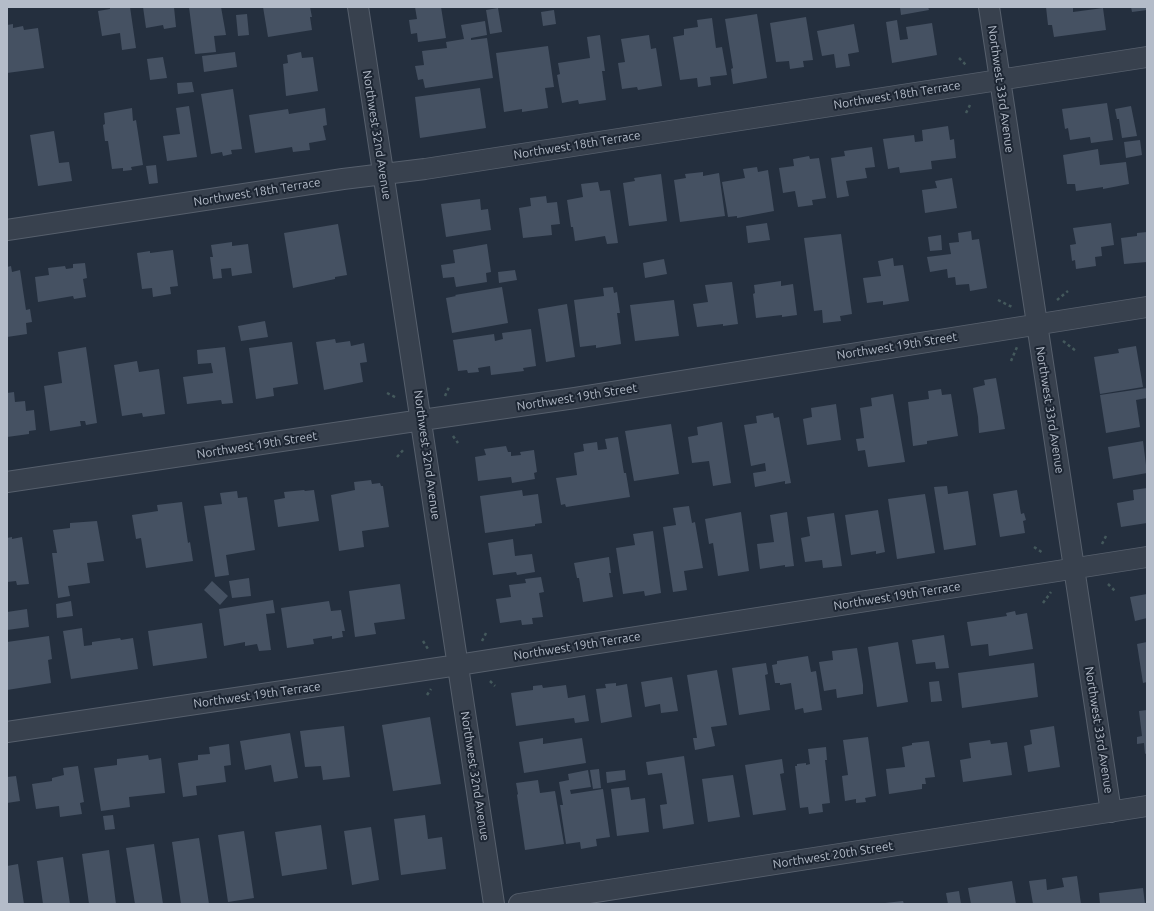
<!DOCTYPE html>
<html>
<head>
<meta charset="utf-8">
<style>
	body { margin:0 }
	#map { position:relative; width:1154px; height:911px; overflow:hidden; background:#242f3e; font-family:Ubuntu,sans-serif }
	canvas { display:block }
	.frame { position:absolute; inset:0; border:8px solid #b4bcc9; pointer-events:none }
</style>
</head>
<body>
<div id="map">
<canvas width="1154" height="911"></canvas>
<div class="frame"></div>
</div>
<script>
const context = document.querySelector('canvas').getContext('2d');
context.lineJoin = 'round';
function fill(path, color) { context.fillStyle = color; context.fill(path, 'evenodd'); }
const toPath = rows => new Path2D(rows.map(r => 'M' + r).join(''));
function stroke(path, color, width, dash) { context.strokeStyle = color; context.lineWidth = width; context.lineCap = dash ? 'butt' : 'round'; context.setLineDash(dash || []); context.stroke(path); }
function write(font, color, halo, rows, align = 'center') {
  context.font = font + ' Ubuntu,sans-serif'; context.lineWidth = 4; context.setLineDash([]); context.textBaseline = 'middle'; context.strokeStyle = halo; context.fillStyle = color; for (const [text, x, y, turn = 0] of rows) {
    context.save(); context.translate(x, y); context.rotate((+turn || 0) * Math.PI / 180); context.textAlign = isNaN(turn) ? turn : align; if (halo) context.strokeText(text, 0, 0); context.fillText(text, 0, 0); context.restore();
  }
}
fill(toPath([
	[110,7,118,7,119,8,130,7,136,48,122,50,120,33,102,36,98,11,110,9],
	[143,7,174,7,176,27,164,29,163,25,146,28],
	[189,7,221,7,226,35,214,36,216,52,195,54],
	[263,7,310,7,312,17,310,17,312,30,268,37],
	[415,7,441,7,446,38,418,42,417,33,411,34,409,20,417,19],
	[900,7,928,7,929,10,901,15],
	[1046,7,1073,7,1073,12,1103,8,1106,30,1054,37,1052,25,1048,25],
	[1131,7,1147,7,1147,10,1132,12],
	[498,8,502,32,490,34,486,10],
	[554,10,556,24,543,26,541,12],
	[247,14,249,35,238,36,236,15],
	[757,14,767,78,733,84,731,69,733,68,725,19],
	[806,17,813,60,803,61,804,67,790,69,789,61,776,62,770,23],
	[712,18,716,48,722,47,727,75,710,77,711,85,698,87,697,78,680,80,673,37,684,35,684,29,698,27,697,20],
	[897,20,900,40,908,39,906,27,932,23,937,55,892,63,886,22],
	[485,21,487,35,471,38,471,40,487,38,493,78,425,88,423,79,418,80,415,66,424,65,422,51,447,48,446,42,464,39,461,25],
	[13,24,13,28,23,26,24,30,38,28,44,68,7,73,7,25],
	[854,24,859,52,848,54,850,66,836,68,834,54,822,56,817,31],
	[600,35,605,71,602,71,606,100,579,104,578,100,562,103,557,75,560,74,558,63,590,58,587,37],
	[649,35,651,49,656,48,662,86,638,90,637,87,622,89,618,63,625,62,621,39],
	[548,46,554,87,545,88,548,108,522,112,522,109,504,112,496,53],
	[235,52,237,67,204,72,202,56],
	[301,52,302,58,313,57,318,91,286,96,283,64,288,63,287,55],
	[163,57,167,78,150,80,147,59],
	[192,82,194,92,178,94,177,83],
	[480,88,486,128,420,138,415,97],
	[233,89,242,149,231,150,232,154,223,156,222,152,211,154,201,94],
	[1107,103,1113,140,1091,143,1090,137,1070,140,1068,128,1065,129,1062,109],
	[189,106,197,157,167,161,163,136,180,134,176,108],
	[1131,106,1137,136,1122,138,1119,119,1117,119,1115,109],
	[132,108,133,121,136,120,143,165,131,167,132,170,123,171,123,168,112,169,108,141,105,141,103,125,105,124,104,113],
	[325,108,327,125,323,126,326,140,309,143,310,150,293,152,292,147,255,153,249,115,288,109,289,114],
	[948,126,950,140,954,139,956,158,931,161,932,169,900,173,899,167,888,169,883,139,914,135,915,142,923,141,922,130],
	[54,131,59,163,69,162,72,181,38,186,30,135],
	[1140,140,1142,155,1126,158,1124,142],
	[872,147,875,167,865,168,867,178,846,181,849,196,837,198,831,158,845,156,844,151],
	[1098,149,1100,165,1126,162,1129,184,1103,189,1103,187,1076,191,1075,184,1067,184,1063,155],
	[809,156,810,159,819,158,826,198,812,200,813,205,798,207,795,191,783,193,779,168,794,166,793,159],
	[156,165,158,183,149,184,146,166],
	[757,167,758,172,768,170,774,211,737,218,737,216,728,217,722,182,745,178,743,169],
	[703,172,703,176,719,173,725,216,680,222,674,180,686,178,685,174],
	[661,174,667,221,629,226,623,183,635,181,634,178],
	[952,178,957,208,925,213,922,190,937,188,935,181],
	[598,182,600,191,610,190,618,243,607,244,605,236,575,241,573,227,571,227,567,200,583,197,581,184],
	[546,196,547,203,557,202,560,224,551,225,552,235,523,238,519,208,531,206,530,198],
	[480,199,481,210,488,209,491,230,446,237,441,204],
	[767,223,770,240,748,243,746,226],
	[1111,223,1114,245,1101,247,1102,256,1095,257,1096,266,1076,269,1075,260,1072,261,1070,245,1076,244,1073,228],
	[338,224,347,275,335,277,335,279,293,288,284,233],
	[971,231,972,240,979,239,987,288,970,291,969,284,956,285,955,277,948,278,947,269,930,272,927,257,951,254,949,243,959,242,958,233],
	[1147,232,1147,262,1124,264,1121,238,1137,236,1137,233],
	[841,234,852,314,840,316,841,321,823,323,822,310,814,311,804,238],
	[941,235,942,250,930,251,928,237],
	[232,242,232,246,248,244,252,273,232,276,231,268,221,269,222,278,213,279,210,257,213,257,211,245],
	[487,244,491,272,486,273,487,282,456,287,454,277,443,278,441,265,455,263,453,250],
	[173,250,178,286,170,287,171,294,153,297,152,288,142,289,137,253,150,251,150,253],
	[893,258,894,266,903,265,909,301,883,305,883,301,867,303,863,278,881,276,878,261],
	[664,259,667,274,645,278,643,263],
	[85,263,87,278,83,279,86,297,74,299,73,296,38,302,35,277,49,275,48,268,65,266,66,269,73,268,73,264],
	[11,266,12,272,20,270,26,310,30,309,32,322,26,323,27,334,7,337,7,267],
	[515,270,517,280,499,283,498,272],
	[781,281,781,286,793,284,797,315,782,317,782,315,756,318,753,294,755,293,754,285],
	[732,282,738,324,723,326,723,324,697,327,693,304,708,302,705,285],
	[502,287,508,323,452,333,446,298,456,296,455,295],
	[613,287,614,293,617,292,620,313,617,313,621,344,596,348,596,345,580,347,574,300,604,296,603,288],
	[674,300,679,336,635,341,630,305],
	[567,304,575,357,546,362,538,309],
	[265,321,268,337,241,341,238,326],
	[531,329,536,366,523,368,524,371,491,375,490,366,478,368,479,372,468,373,467,370,458,371,453,340,494,334,495,341,503,339,502,333],
	[335,339,336,343,350,341,351,346,364,343,367,362,360,363,363,382,324,390,316,342],
	[292,342,298,384,273,388,274,396,256,399,249,348],
	[1136,346,1143,387,1100,394,1094,357,1119,353,1118,349],
	[86,347,97,423,86,425,85,421,80,421,81,426,50,431,44,386,62,383,58,352],
	[225,347,233,403,222,404,221,400,187,404,183,377,213,373,211,363,198,364,197,350],
	[137,361,139,372,159,369,165,414,143,417,142,413,122,416,114,365],
	[996,378,1005,429,979,433,978,417,973,388,985,385,984,380],
	[1147,388,1147,398,1136,400,1140,427,1106,433,1100,395],
	[941,389,942,395,951,394,958,436,927,441,927,444,913,446,908,402,929,399,928,391],
	[14,392,15,402,25,401,26,411,34,410,36,430,29,431,29,434,7,437,7,393],
	[893,394,905,462,868,467,865,450,858,451,856,439,864,438,860,408,872,406,871,398],
	[836,404,841,440,807,445,803,419,812,417,811,408],
	[773,413,774,418,779,417,791,483,785,484,785,481,755,487,753,473,766,471,765,463,751,466,744,425,757,423,756,416],
	[722,422,731,483,713,486,709,461,692,463,688,437,698,435,697,427],
	[671,424,679,474,634,481,625,431],
	[618,437,624,473,626,473,630,497,566,507,565,504,561,505,556,478,577,475,574,453,584,451,583,444,597,442,598,450,607,449,605,439],
	[1143,441,1147,473,1113,479,1108,447],
	[506,446,508,452,511,452,511,456,521,455,520,452,534,450,537,472,534,473,535,479,512,483,511,477,478,481,475,457,486,455,484,449],
	[371,480,372,484,380,483,381,486,383,486,389,527,362,531,364,547,339,551,331,495,355,490,354,482],
	[947,486,948,494,968,491,976,545,944,550,934,487],
	[1147,488,1147,523,1121,527,1117,503,1134,500,1133,490],
	[304,490,305,491,314,490,319,521,278,527,274,500,285,498,284,492],
	[522,490,523,496,538,494,542,523,535,524,535,526,485,533,480,496],
	[1017,490,1021,514,1024,513,1026,520,1023,521,1025,533,1000,537,993,494],
	[237,491,238,498,247,497,255,550,226,555,229,575,215,577,204,506,222,504,220,493],
	[925,494,935,553,897,559,888,499],
	[182,502,188,543,190,542,193,561,146,568,141,538,136,539,132,515,158,511,157,505],
	[689,506,692,523,695,522,703,568,684,571,687,590,673,592,663,527,676,525,673,508],
	[878,510,885,552,876,554,876,551,851,555,845,515],
	[741,512,749,571,718,576,713,543,709,544,705,519],
	[787,512,794,566,785,567,785,565,760,569,757,544,774,542,770,515],
	[834,513,842,566,823,568,822,560,805,562,801,538,810,536,807,517],
	[97,521,104,561,87,563,90,583,68,586,70,596,58,598,52,553,57,553,53,530,70,528,70,523],
	[653,531,661,593,645,596,644,591,623,594,616,548,635,545,633,534],
	[12,537,12,539,22,537,29,584,17,585,16,581,7,582,7,538],
	[513,539,515,556,532,554,535,572,517,575,516,572,493,575,488,543],
	[609,557,611,573,609,573,613,597,583,602,579,578,577,578,574,563],
	[541,577,544,592,539,593,543,617,532,618,533,624,522,625,521,620,500,623,496,599,511,597,509,585,526,583,525,579],
	[249,578,251,596,232,598,229,581],
	[212,581,228,596,220,605,204,590],
	[400,584,405,619,374,623,376,634,355,637,349,591],
	[1147,594,1147,618,1135,621,1130,597],
	[273,600,275,613,266,614,271,650,259,651,257,644,245,646,245,642,224,646,219,609],
	[71,601,73,616,57,618,56,604],
	[329,601,331,611,341,610,345,631,342,631,343,637,332,639,332,636,313,639,314,644,287,648,281,608],
	[27,609,29,627,7,630,7,612],
	[1015,611,1016,615,1027,613,1033,649,989,656,988,644,971,646,967,622,1007,616,1006,613],
	[202,623,207,658,153,666,148,631],
	[82,628,84,646,92,645,92,642,120,638,121,640,133,638,138,669,71,679,63,631],
	[944,635,949,668,936,669,935,662,916,664,912,640],
	[49,636,52,659,48,660,51,683,7,690,7,642],
	[898,642,908,702,877,707,868,647],
	[1147,642,1147,682,1143,683,1137,644],
	[857,648,863,685,863,694,837,698,836,689,824,691,819,662,833,660,832,651],
	[808,656,811,672,816,671,822,710,804,713,803,708,795,710,791,683,780,685,780,683,775,683,772,665,777,664,777,661],
	[766,663,768,674,765,675,770,710,739,715,732,668],
	[1034,663,1038,697,962,708,958,673],
	[717,670,727,725,711,727,715,746,695,750,693,738,697,738,687,675],
	[672,677,678,711,661,713,660,704,645,707,641,682],
	[939,681,942,701,931,702,929,682],
	[616,683,616,686,627,684,632,717,601,723,596,689,606,688,605,684],
	[542,685,543,688,566,685,568,698,585,695,589,721,575,723,574,718,516,726,511,693,533,690,533,686],
	[1147,710,1147,753,1145,754,1144,743,1137,744,1137,737,1142,736,1139,711],
	[430,717,441,784,393,791,382,725],
	[344,726,350,777,323,780,321,766,305,767,300,731],
	[1054,726,1060,767,1028,772,1024,746,1032,744,1030,730],
	[290,733,298,778,274,782,271,765,245,770,240,741],
	[868,737,876,796,865,798,866,802,856,803,856,799,845,801,842,776,848,775,843,740],
	[543,738,543,744,582,738,586,763,524,773,519,742],
	[990,740,991,744,1007,742,1012,775,963,782,960,760,971,758,969,743],
	[929,741,935,777,925,778,926,784,922,784,922,789,889,794,886,769,905,767,902,747,912,745,912,743],
	[229,744,231,765,224,766,226,782,196,786,197,795,183,797,178,763,198,760,198,755,210,754,209,747],
	[826,747,827,760,825,760,830,803,822,804,823,812,809,814,808,807,800,808,795,766,797,766,797,764,806,763,806,765,810,764,808,749],
	[148,755,149,760,161,758,165,793,129,797,130,807,101,811,94,768,117,765,117,759],
	[684,756,694,824,663,829,660,805,667,804,662,773,648,775,646,762],
	[782,759,784,773,780,774,786,810,753,815,745,765],
	[78,766,84,802,80,803,82,814,60,817,59,806,36,809,32,784,52,781,52,778,64,775,63,768],
	[599,769,601,788,593,789,590,770],
	[588,770,591,787,570,790,571,794,603,789,610,837,596,839,597,846,581,849,580,842,566,844,560,805,563,805,559,782,569,780,568,774],
	[625,770,626,780,607,783,606,772],
	[733,775,740,817,708,822,702,779],
	[16,776,20,801,7,803,7,777],
	[538,780,540,793,555,791,564,844,525,850,517,795,518,794,516,783],
	[629,787,631,800,645,798,649,832,617,836,611,789],
	[113,815,115,829,105,830,103,816],
	[425,815,428,839,442,837,446,869,401,875,394,819],
	[321,825,327,869,282,876,275,832],
	[371,827,379,880,352,885,344,831],
	[244,831,254,898,228,902,218,835],
	[199,838,209,904,181,904,172,842],
	[154,844,163,904,135,904,126,848],
	[109,850,116,904,89,904,82,854],
	[63,857,70,904,43,904,37,861],
	[18,864,24,904,7,904,7,866],
	[1077,876,1081,904,1033,904,1029,881,1046,879,1047,890,1064,887,1062,878],
	[1012,881,1016,904,971,904,968,888],
	[1143,888,1145,904,1100,904,1099,893],
	[959,891,961,904,948,904,946,893],
	[903,901,904,904,885,904,885,903]
]), '#455162');
const minor = toPath([
	[358,7,494,904],
	[989,7,1111,812],
	[7,230,343,179,425,169,1147,57],
	[7,482,422,420,575,398,1147,307],
	[7,732,458,665,1147,557],
	[519,904,1147,806]
]);
stroke(minor, '#565f6c', 22);
stroke(toPath([
	[959,58,966,65],
	[966,113,970,105],
	[998,300,1012,307],
	[1057,300,1068,291],
	[1063,341,1076,351],
	[1011,361,1017,347],
	[387,393,397,398],
	[445,396,449,387],
	[453,436,458,443],
	[397,457,405,448],
	[1102,544,1106,536],
	[1034,547,1043,553],
	[1108,584,1115,591],
	[1043,603,1051,592],
	[423,641,428,649],
	[482,641,487,631],
	[490,681,495,686],
	[427,695,431,689]
]), '#44595c', 2.5, [3, 3]);
stroke(minor, '#38414e', 20);
write('12px', '#b4bcc9', '#1d2633', [
	["Northwest 33rd Avenue",1001,89,82],
	["Northwest 18th Terrace",897,95,-9],
	["Northwest 32nd Avenue",377,135,81],
	["Northwest 18th Terrace",577,145,-9],
	["Northwest 18th Terrace",257,192,-9],
	["Northwest 19th Street",897,346,-9],
	["Northwest 19th Street",577,397,-9],
	["Northwest 33rd Avenue",1050,410,81],
	["Northwest 19th Street",257,445,-9],
	["Northwest 32nd Avenue",427,455,82],
	["Northwest 19th Terrace",897,596,-9],
	["Northwest 19th Terrace",577,646,-9],
	["Northwest 19th Terrace",257,695,-8],
	["Northwest 33rd Avenue",1099,730,81],
	["Northwest 32nd Avenue",475,776,81],
	["Northwest 20th Street",833,855,-9]
]);
</script>
</body>
</html>
